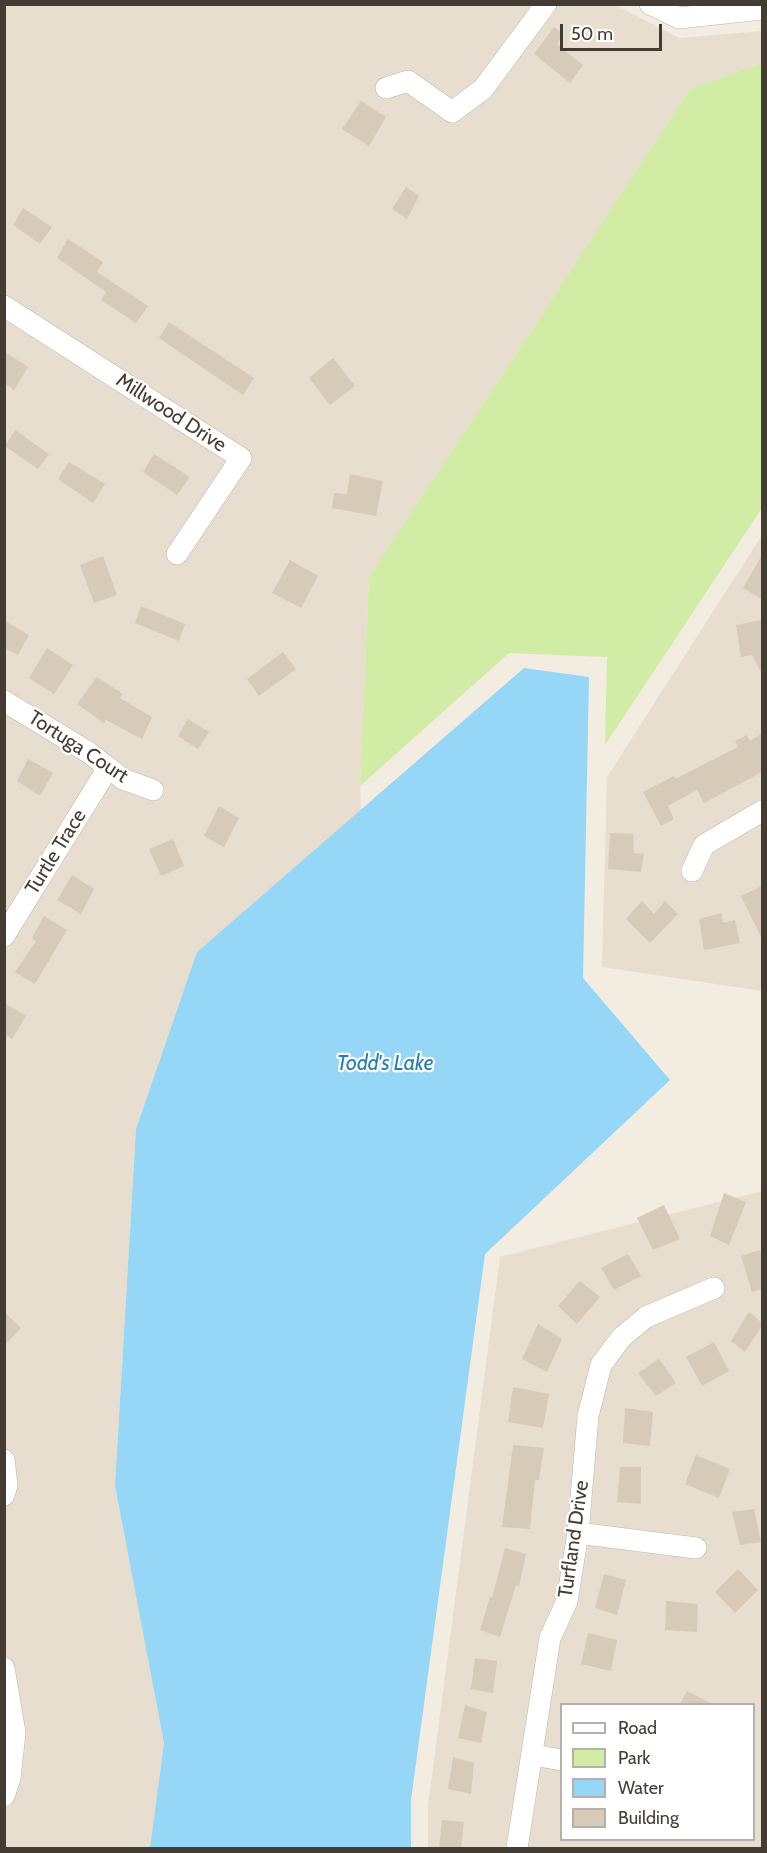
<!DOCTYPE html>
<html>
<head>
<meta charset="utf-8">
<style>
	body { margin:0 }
	#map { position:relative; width:767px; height:1853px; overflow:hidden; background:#f3ece1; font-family:Cabin,sans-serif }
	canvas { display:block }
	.frame { position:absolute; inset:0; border:6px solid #443c32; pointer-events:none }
	.legend { position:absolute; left:560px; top:1703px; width:195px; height:138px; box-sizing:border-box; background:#fff; border:2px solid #b4b1ad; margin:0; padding:8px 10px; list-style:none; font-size:18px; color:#443c32 }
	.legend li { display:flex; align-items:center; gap:12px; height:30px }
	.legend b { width:30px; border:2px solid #b4b1ad }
	.scale { position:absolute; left:560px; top:24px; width:102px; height:27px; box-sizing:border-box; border:3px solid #443c32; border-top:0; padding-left:8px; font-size:18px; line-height:21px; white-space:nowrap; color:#443c32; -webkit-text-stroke:4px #fff; paint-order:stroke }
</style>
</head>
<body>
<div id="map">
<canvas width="767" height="1853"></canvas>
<div class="frame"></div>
<ul class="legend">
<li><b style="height:8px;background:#fff"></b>Road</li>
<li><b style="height:16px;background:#d1eca5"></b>Park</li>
<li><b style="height:16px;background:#96d6f7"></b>Water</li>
<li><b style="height:16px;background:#d8cab9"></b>Building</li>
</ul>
<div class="scale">50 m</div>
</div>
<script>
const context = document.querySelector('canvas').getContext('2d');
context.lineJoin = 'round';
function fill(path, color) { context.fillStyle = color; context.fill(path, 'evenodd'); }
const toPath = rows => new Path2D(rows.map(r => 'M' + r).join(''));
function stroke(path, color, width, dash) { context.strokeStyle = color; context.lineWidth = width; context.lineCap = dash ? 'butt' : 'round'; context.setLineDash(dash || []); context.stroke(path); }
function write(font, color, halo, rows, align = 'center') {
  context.font = font + ' Cabin,sans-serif'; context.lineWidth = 4.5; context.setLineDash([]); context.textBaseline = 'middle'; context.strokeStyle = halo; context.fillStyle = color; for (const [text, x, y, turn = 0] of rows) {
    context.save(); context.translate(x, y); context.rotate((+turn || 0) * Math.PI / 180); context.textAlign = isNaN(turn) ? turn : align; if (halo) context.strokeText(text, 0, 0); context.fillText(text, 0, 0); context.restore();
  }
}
fill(toPath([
	[614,4,679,38,762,31,762,63,691,88,369,577,360,786,361,810,197,952,136,1129,115,1486,164,1743,150,1848,5,1848,5,5],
	[762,535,762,991,602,967,607,777],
	[762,1191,762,1848,428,1848,428,1806,500,1257],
	[562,1704,754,1704,754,1840,562,1840]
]), '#e7decf');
fill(toPath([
	[762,63,762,508,605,745,607,657,509,653,360,786,369,577,691,88]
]), '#d1eca5');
fill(toPath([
	[524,668,589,677,583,978,670,1080,485,1254,411,1800,411,1848,150,1848,164,1743,115,1486,136,1129,197,952]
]), '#96d6f7');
fill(toPath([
	[554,27,563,34,557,44,583,65,570,83,534,54],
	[361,101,386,117,369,146,342,129],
	[406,187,419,196,407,219,392,209],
	[23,208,52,227,40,244,13,225],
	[68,239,103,262,97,272,148,306,136,323,101,300,106,292,57,258],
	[169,322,254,378,243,395,159,338],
	[4,351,28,367,14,390,4,383],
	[333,358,355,386,330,405,309,378],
	[15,430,49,454,38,469,5,446],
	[154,454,190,477,177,495,143,472],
	[69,462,105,484,93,503,58,479],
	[350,474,383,481,376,516,332,508,334,493,347,494],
	[762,555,762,599,743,588],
	[103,556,117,595,94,603,80,565],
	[290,560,318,576,301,608,272,593],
	[141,606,185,624,179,641,135,623],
	[4,620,29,635,18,655,4,648],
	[762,620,762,674,752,655,741,657,736,625],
	[47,648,73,665,54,694,29,678],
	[283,652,296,669,259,696,247,679],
	[97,677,123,694,120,698,152,717,142,739,106,720,104,723,77,704],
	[188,719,209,732,198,749,178,736],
	[762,733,762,772,704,803,697,790,668,806,674,819,661,826,643,792,674,776,675,779,738,747,735,741,747,735,750,741],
	[28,759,53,773,40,796,17,781],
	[219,806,239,818,224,847,204,836],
	[610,833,633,834,634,853,644,854,641,872,608,869],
	[173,839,184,866,161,876,149,849],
	[72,875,94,889,81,914,57,900],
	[762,886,762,939,741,896],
	[642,901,654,914,665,901,678,914,650,943,626,919],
	[721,913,723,923,735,920,740,943,704,950,699,919],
	[44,916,67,930,35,984,15,972,36,941,32,938],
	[4,1003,26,1016,12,1039,4,1034],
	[724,1193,746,1202,729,1245,710,1236],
	[664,1205,680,1239,653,1250,637,1218],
	[760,1250,762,1260,762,1289,752,1292,741,1256],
	[628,1254,641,1276,614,1290,601,1268],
	[580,1281,600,1297,577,1324,558,1306],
	[4,1312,21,1328,4,1346],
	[749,1312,762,1323,762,1326,745,1352,731,1341],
	[538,1324,562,1339,547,1372,522,1359],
	[714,1342,729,1371,702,1386,686,1357],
	[659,1359,676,1383,656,1396,638,1373],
	[513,1387,549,1394,543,1428,508,1422],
	[625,1408,653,1412,650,1446,623,1443],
	[513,1445,544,1448,539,1480,535,1480,530,1529,502,1527],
	[696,1455,730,1469,719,1498,685,1484],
	[620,1467,641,1467,641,1504,617,1502],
	[754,1509,761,1542,740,1545,732,1512],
	[505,1548,526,1554,519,1586,516,1585,500,1637,480,1630,490,1597,492,1598],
	[738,1569,758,1590,735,1613,715,1592],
	[604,1574,626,1580,617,1615,595,1608],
	[666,1601,698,1604,697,1632,665,1630],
	[588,1633,617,1640,611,1671,581,1664],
	[475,1658,497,1661,493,1693,471,1689],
	[687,1691,712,1704,680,1704],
	[465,1705,487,1712,481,1743,458,1738],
	[453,1757,474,1763,471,1794,448,1789],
	[442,1820,464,1822,461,1848,439,1848]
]), '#d8cab9');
const minor = toPath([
	[650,4,679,18,762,9],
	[386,88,408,81,452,112,483,89,546,4],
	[4,306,241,458,177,554],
	[4,701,88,752,123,779,153,790],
	[692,871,704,845,762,811],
	[4,936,108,768],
	[4,1460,7,1485,4,1495],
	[578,1533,696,1548],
	[4,1668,15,1733,10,1778,4,1796],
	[533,1755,562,1760],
	[517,1848,550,1638,567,1601,578,1533,588,1416,601,1365,621,1338,646,1317,714,1288]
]);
stroke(minor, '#c1b6a6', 22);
stroke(minor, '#fff', 21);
write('20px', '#443c32', '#fff', [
	["Millwood Drive",171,413,33],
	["Tortuga Court",78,747,33],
	["Turtle Trace",56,852,-58],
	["Turfland Drive",574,1539,-82]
]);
write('italic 21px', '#217db2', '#fff', [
	["Todd's Lake",385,1064]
]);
</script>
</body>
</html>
